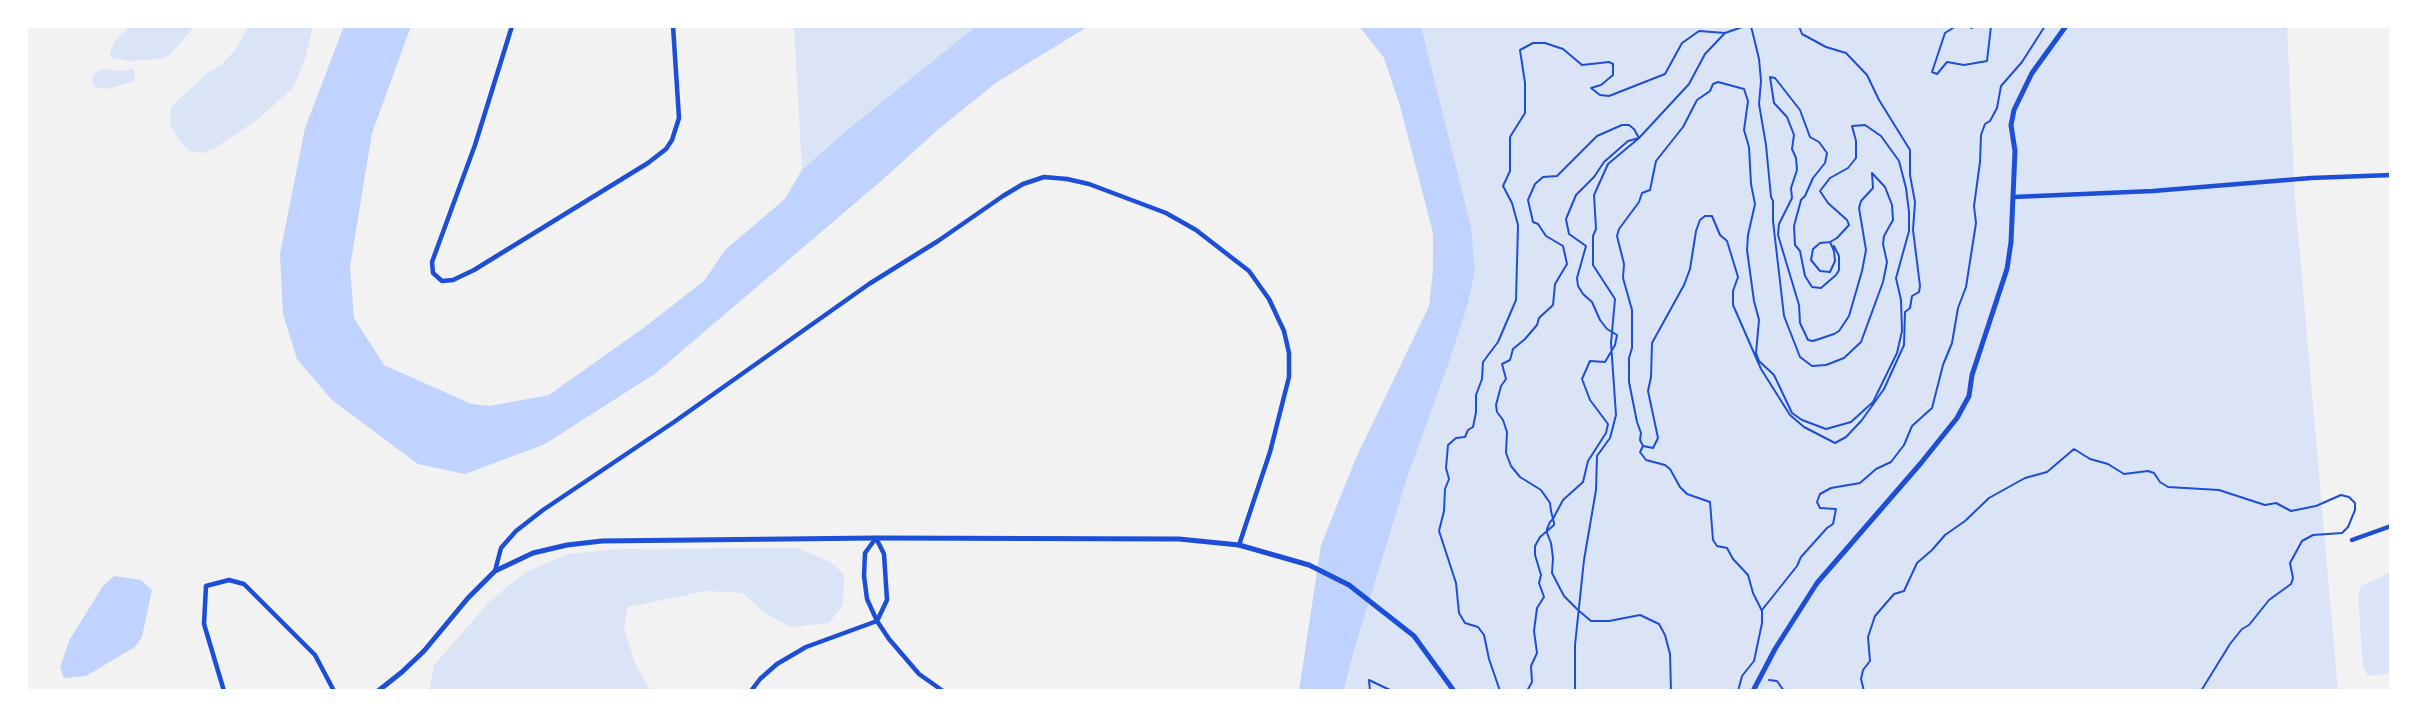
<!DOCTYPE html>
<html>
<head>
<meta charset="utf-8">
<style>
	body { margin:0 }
	#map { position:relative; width:2417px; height:717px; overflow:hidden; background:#f2f2f2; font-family:Georgia,serif }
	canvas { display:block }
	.frame { position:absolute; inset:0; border:28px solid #fff; pointer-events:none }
</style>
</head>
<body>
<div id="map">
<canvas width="2417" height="717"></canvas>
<div class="frame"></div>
</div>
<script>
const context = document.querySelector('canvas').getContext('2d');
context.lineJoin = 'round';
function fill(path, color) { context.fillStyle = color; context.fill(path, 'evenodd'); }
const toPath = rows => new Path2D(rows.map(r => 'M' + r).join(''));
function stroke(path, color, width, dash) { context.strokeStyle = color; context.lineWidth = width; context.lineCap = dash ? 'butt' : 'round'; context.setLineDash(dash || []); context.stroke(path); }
fill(toPath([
	[131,26,195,26,170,55,160,59,131,61,111,58,110,53,115,41],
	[249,26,313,26,305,59,293,88,257,120,215,148,203,153,189,151,181,143,170,125,171,107,206,74,221,65,235,50],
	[794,26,976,26,847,130,802,170],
	[1420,26,2287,26,2295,198,2338,691,1345,691,1353,654,1407,478,1449,362,1468,304,1475,270,1471,227],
	[111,69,120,71,134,69,135,81,107,89,94,87,92,80,94,74,99,70],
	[796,548,829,561,844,574,843,605,829,623,791,627,765,613,743,593,706,591,628,607,624,627,635,664,651,691,429,691,434,665,489,602,524,573,568,554,620,549],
	[2391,572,2391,673,2368,676,2363,666,2358,596,2361,586]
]), '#dbe4f7');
fill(toPath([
	[344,26,411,26,372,133,350,267,354,318,384,365,471,404,490,406,549,395,642,329,704,281,725,250,785,199,802,170,847,130,976,26,1089,26,997,82,941,127,881,181,656,373,545,444,465,474,418,464,332,400,297,359,283,314,280,254,305,128],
	[1359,26,1421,27,1471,227,1475,270,1468,304,1449,362,1407,478,1353,654,1344,691,1299,691,1321,545,1356,458,1429,306,1433,270,1433,233,1400,106,1384,58],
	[114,576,141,580,152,590,142,637,135,647,86,676,64,678,60,667,70,639,103,586]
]), '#bfd3fe');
stroke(toPath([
	[1751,26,1759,59,1761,81,1759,104,1766,145,1771,197,1773,201,1773,221,1784,316,1800,357,1812,366,1826,365,1844,358,1861,342,1883,282,1887,262,1883,244,1884,236,1893,220,1892,205,1885,187,1872,173,1873,188,1861,201,1859,208,1866,250,1862,271,1849,316,1839,331,1834,334,1813,341,1808,340,1800,323,1799,305,1778,235,1779,224,1792,198,1791,188,1797,170,1796,158,1792,149,1794,135,1787,117,1774,103,1770,77,1775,78,1800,110,1810,137,1819,142,1827,153,1825,163,1813,178,1805,196,1801,200,1794,226,1795,245,1800,251,1805,276,1812,287,1821,288,1836,275,1839,270,1839,256,1834,246],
	[1956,26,1945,33,1932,72,1937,74,1947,62,1964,65,1987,61,1991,26],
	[1967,26,1972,28,1973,26],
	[1643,446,1640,440,1641,433,1637,422,1629,382,1629,358,1632,348,1632,310,1623,278,1624,264,1617,236,1619,229,1639,202,1642,193,1650,190,1656,161,1683,127,1697,100,1710,91,1713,84,1718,82,1744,89,1748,101,1744,130,1749,147,1751,184,1755,204,1748,235,1747,250,1754,301,1759,320,1756,353,1759,361,1774,375,1792,413,1802,420,1826,429,1851,422,1873,402,1897,353,1902,331,1901,300,1896,278,1909,231,1909,212,1906,188,1899,161,1881,136,1865,125,1852,126,1856,141,1856,158,1848,168,1830,178,1820,191,1828,203,1847,220,1849,225,1837,238,1830,242,1820,243,1813,249,1811,260,1820,271,1830,272,1835,261,1834,251,1830,242],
	[1762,610,1797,566,1801,557,1827,528,1833,524,1836,509,1820,508,1817,502,1820,494,1831,488,1860,483,1876,469,1891,462,1904,445,1912,426,1932,408,1943,365,1952,343,1958,308,1966,287,1976,223,1974,206,1980,162,1981,135,1985,124,1990,121,1997,108,2001,86,2022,62,2045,26],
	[1769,680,1777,681,1784,691],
	[1370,691,1369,680,1392,691],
	[1500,691,1489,659,1484,635,1478,627,1465,623,1459,613,1456,583,1439,531,1444,511,1445,489,1449,479,1446,468,1448,445,1456,438,1465,437,1468,430,1473,427,1476,412,1476,395,1482,379,1483,362,1498,342,1516,300,1518,225,1512,203,1503,186,1510,171,1510,137,1525,113,1525,83,1520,50,1533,43,1545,43,1563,49,1582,65,1609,62,1613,64,1613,75,1601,85,1591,88,1600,95,1609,96,1665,74,1682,43,1699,31,1725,33],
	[1527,691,1532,682,1531,666,1537,653,1534,631,1537,608,1544,597,1539,583,1541,575,1535,555,1535,546,1540,537,1554,525,1554,523,1551,511,1550,503,1541,490,1520,477,1511,466,1506,453,1507,432,1503,420,1497,412,1496,405,1501,386,1506,379,1502,364,1510,360,1513,349,1525,339,1537,325,1539,318,1553,305,1555,284,1567,264,1563,246,1546,236,1538,224,1533,222,1528,200,1535,184,1543,177,1557,176,1597,136,1622,125,1629,125,1634,129,1639,138,1628,141,1604,162,1594,177,1576,195,1566,219,1569,234,1586,246,1577,278,1578,286,1583,294,1592,302,1600,320,1607,329,1617,335,1615,345,1605,362,1590,361,1582,379,1590,400,1608,424,1606,433,1588,461,1583,482,1563,500,1555,515,1553,519,1550,522,1547,529,1547,533,1551,543,1553,558,1552,573,1564,596,1578,610,1591,621,1609,621,1640,615,1659,624,1665,635,1670,654,1671,691],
	[1575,691,1575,645,1584,560,1596,490,1597,456,1610,438,1616,415,1611,343,1615,299,1593,265,1593,236,1596,229,1594,195,1608,164,1639,138,1689,84,1705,54,1725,33,1745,26],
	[1738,691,1742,676,1754,661,1762,623,1762,611,1753,593,1748,575,1733,559,1727,548,1717,546,1713,540,1710,502,1687,494,1680,487,1670,469,1665,465,1646,460,1640,452,1643,446,1653,448,1658,438,1648,391,1651,377,1652,343,1684,285,1690,269,1696,231,1700,220,1705,216,1712,216,1720,235,1727,241,1738,277,1733,291,1733,305,1761,369,1790,415,1804,427,1835,443,1846,437,1862,420,1884,389,1904,345,1905,312,1910,308,1912,296,1919,292,1920,286,1913,230,1915,202,1910,175,1910,150,1879,100,1867,75,1846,53,1826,47,1802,34,1799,26],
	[1819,691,1827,691],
	[1864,691,1861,679,1863,670,1870,661,1868,637,1875,616,1894,594,1904,591,1917,563,1932,550,1945,535,1965,521,1989,498,2025,478,2047,472,2074,449,2090,459,2108,464,2124,474,2148,471,2154,473,2160,482,2168,487,2219,490,2265,505,2276,503,2291,511,2316,506,2341,495,2349,497,2355,503,2355,510,2348,527,2342,533,2313,535,2302,541,2290,563,2293,578,2291,584,2269,600,2249,625,2242,629,2230,644,2201,691]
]), '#1d4ed8', 2);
stroke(toPath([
	[512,26,475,145,432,262,433,273,442,281,453,280,474,270,648,163,666,149,672,140,679,118,673,26],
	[2013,197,2153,191,2311,178,2391,175],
	[2352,540,2391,526],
	[495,571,501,548,516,531,543,510,674,422,869,284,938,241,1003,196,1023,184,1044,177,1067,179,1089,184,1166,213,1196,230,1249,271,1269,299,1284,331,1289,353,1289,377,1270,452,1239,545],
	[877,621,887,600,884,554,876,538,865,553,864,576,867,599,877,621,889,639,919,674,943,691],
	[224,691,204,624,206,586,229,580,244,584,315,655,334,691],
	[751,691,760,679,777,664,806,647,877,621]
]), '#1d4ed8', 4.5);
stroke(toPath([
	[378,691,402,672,424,651,468,598,495,571,533,553,567,545,602,541,876,538,1179,539,1239,545,1309,565,1349,585,1414,636,1454,691],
	[1753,691,1775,649,1817,583,1921,463,1957,418,1969,396,1972,375,2007,269,2011,242,2015,151,2011,125,2014,110,2032,73,2066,26]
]), '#1d4ed8', 5);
</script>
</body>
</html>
